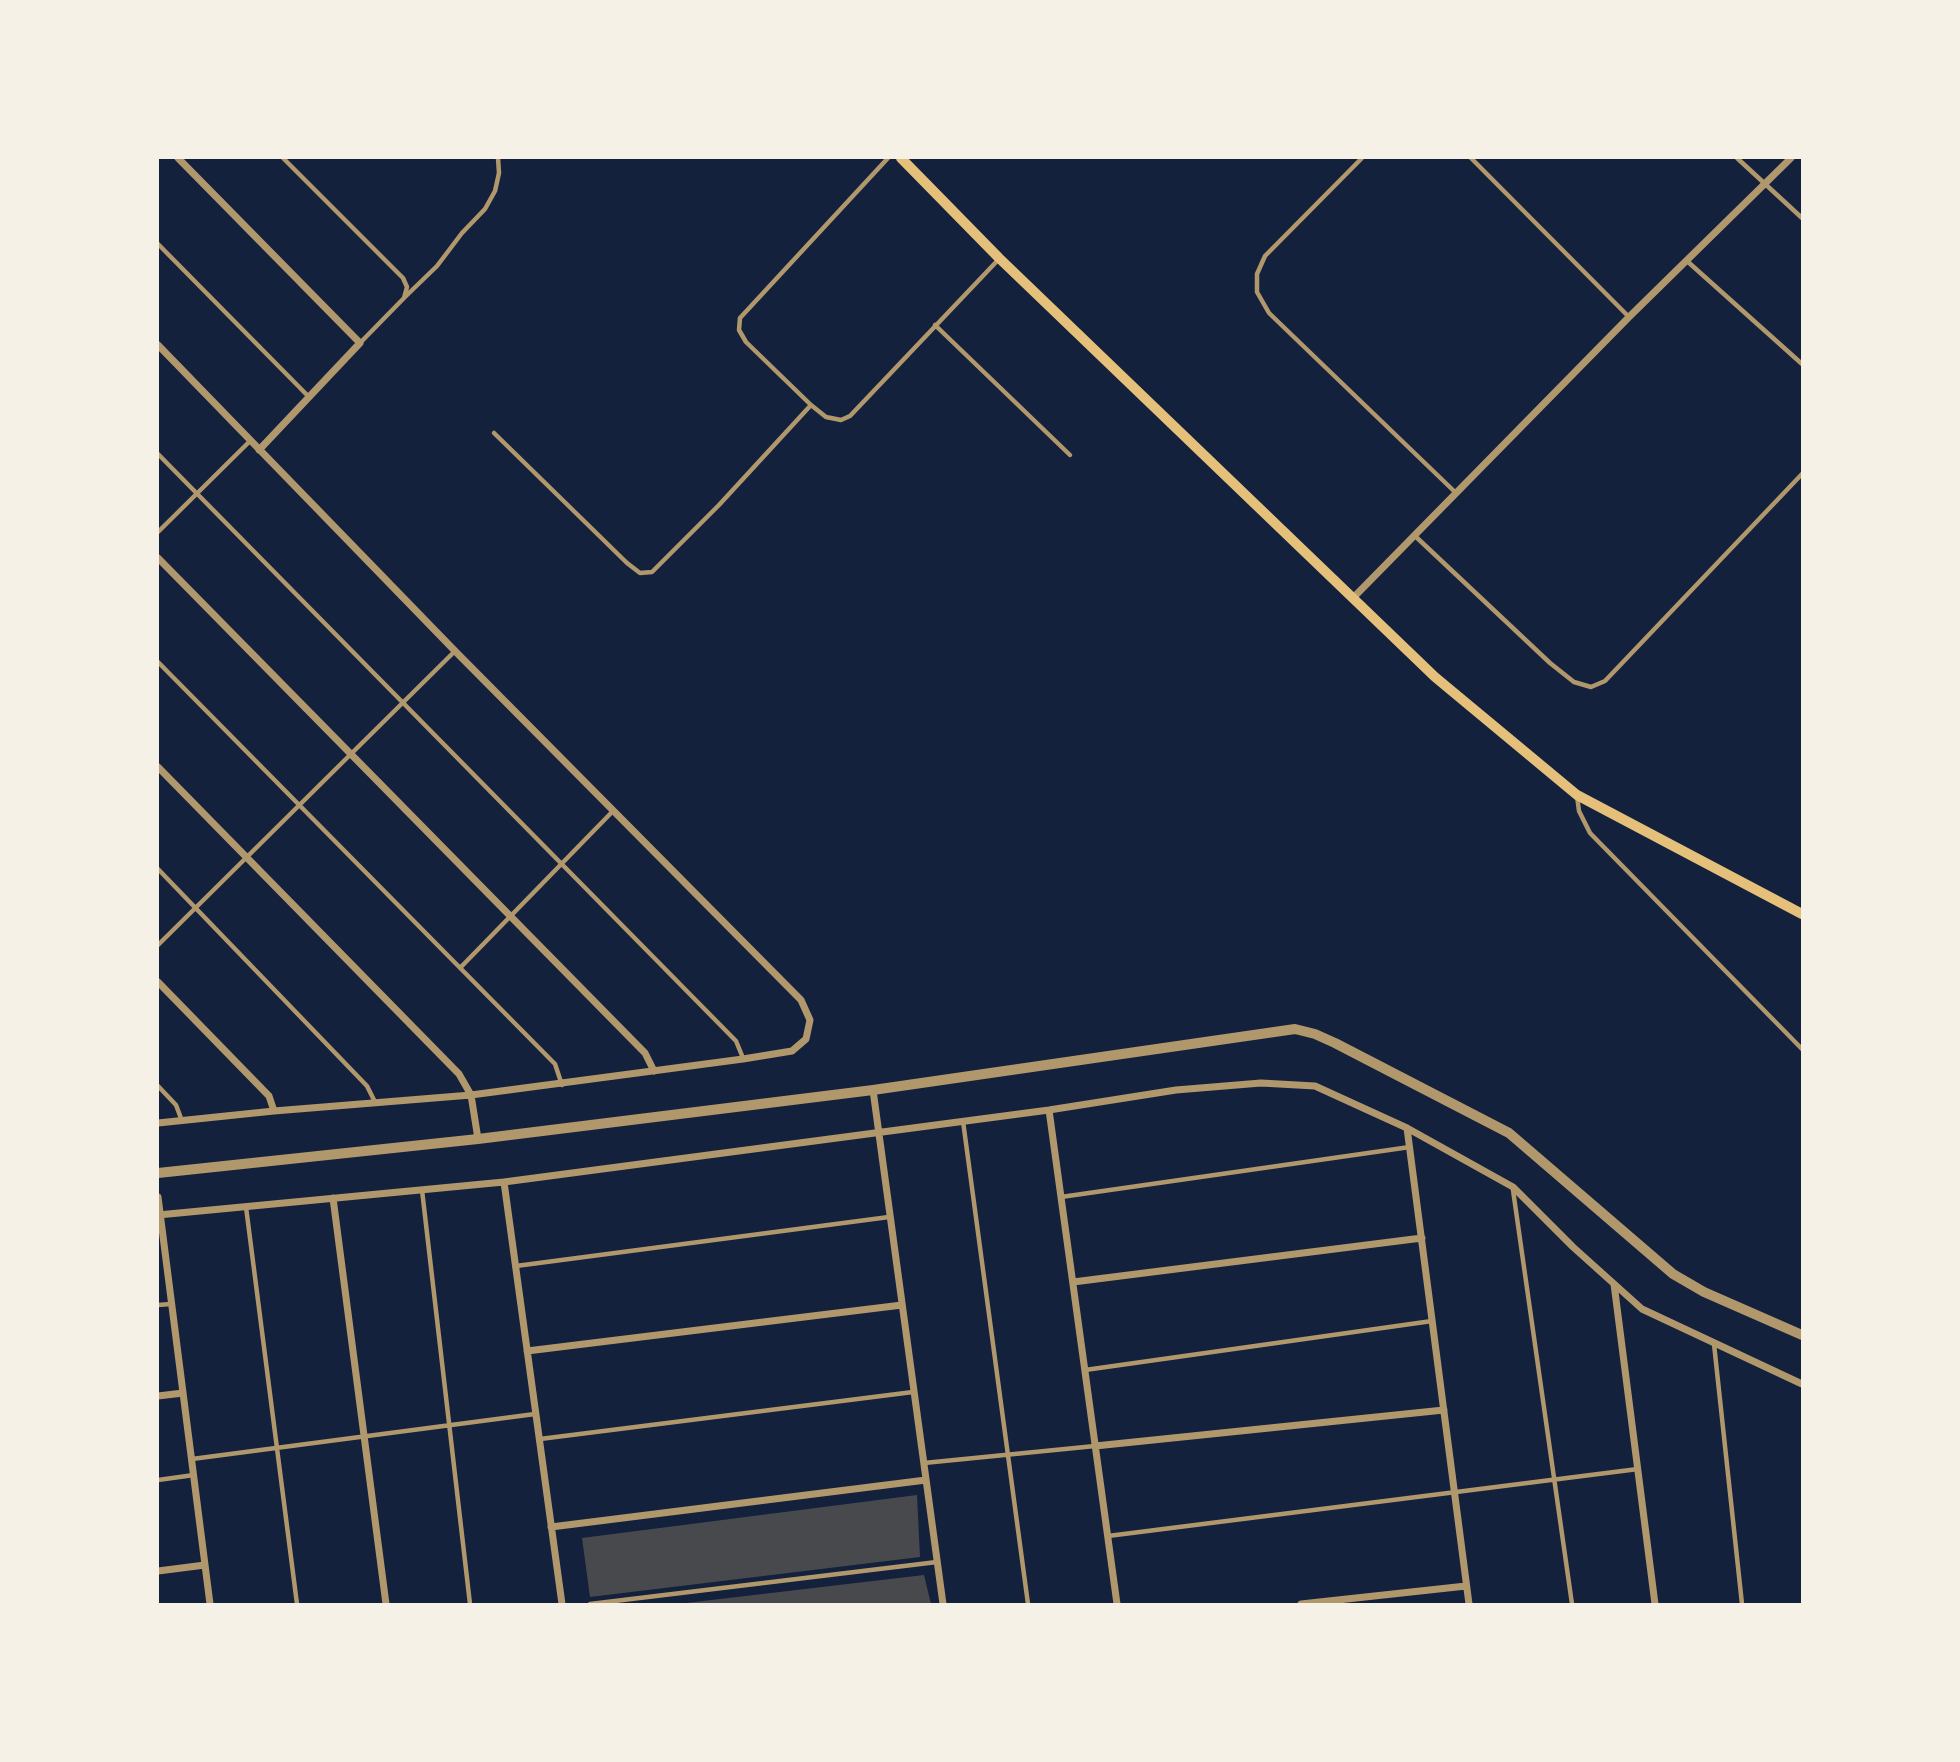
<!DOCTYPE html>
<html>
<head>
<meta charset="utf-8">
<style>
	body { margin:0 }
	#map { position:relative; width:1960px; height:1762px; overflow:hidden; background:#14213d; font-family:"Noto Serif",serif }
	canvas { display:block }
	.frame { position:absolute; inset:0; border:159px solid #f6f1e7; pointer-events:none }
</style>
</head>
<body>
<div id="map">
<canvas width="1960" height="1762"></canvas>
<div class="frame"></div>
</div>
<script>
const context = document.querySelector('canvas').getContext('2d');
context.lineJoin = 'round';
function fill(path, color) { context.fillStyle = color; context.fill(path, 'evenodd'); }
const toPath = rows => new Path2D(rows.map(r => 'M' + r).join(''));
function stroke(path, color, width, dash) { context.strokeStyle = color; context.lineWidth = width; context.lineCap = dash ? 'butt' : 'round'; context.setLineDash(dash || []); context.stroke(path); }
fill(toPath([
	[917,1495,920,1557,590,1597,582,1538],
	[924,1575,931,1604,686,1604,686,1603]
]), '#48494c');
stroke(toPath([
	[283,158,403,278,407,287,404,298,360,343],
	[888,158,740,318,739,330,746,342,811,405,826,417,841,420,850,416,998,260],
	[1362,158,1265,256,1257,274,1257,292,1269,313,1456,493],
	[1471,158,1629,317],
	[1737,158,1802,218],
	[158,244,309,397],
	[1687,261,1802,364],
	[405,297,437,266,462,233,485,209,495,191,499,173,498,158],
	[935,325,1070,455],
	[494,433,627,563,640,573,652,572,719,505,811,405],
	[158,454,736,1041,743,1058],
	[158,532,250,441],
	[1414,535,1550,663,1574,682,1591,687,1605,681,1802,474],
	[158,662,555,1064,562,1085],
	[1577,796,1579,811,1590,833,1802,1049],
	[158,869,367,1086,375,1102],
	[158,945,455,651],
	[460,968,613,811],
	[158,1086,176,1105,182,1121],
	[963,1121,1028,1604],
	[422,1190,470,1604],
	[1513,1190,1572,1604],
	[1061,1197,1410,1147],
	[246,1207,297,1604],
	[516,1266,889,1217],
	[158,1305,171,1304],
	[1714,1344,1742,1604],
	[1085,1370,1432,1321],
	[540,1439,913,1392],
	[192,1459,535,1414],
	[924,1463,1095,1446],
	[158,1480,194,1475],
	[1108,1536,1638,1469],
	[590,1604,937,1562]
]), '#b1986c', 4.5);
stroke(toPath([
	[178,158,360,343,259,450],
	[158,345,455,651,801,1000,810,1020,806,1039,792,1051,743,1059,471,1095,274,1111,158,1123],
	[158,558,645,1053,654,1071],
	[1353,598,1629,317,1791,158],
	[158,767,459,1074,471,1095,478,1139],
	[158,982,269,1096,274,1111],
	[873,1090,943,1604],
	[1049,1110,1117,1604],
	[1407,1128,1469,1604],
	[504,1182,562,1604],
	[158,1197,210,1604],
	[333,1198,386,1604],
	[158,1215,504,1182,1049,1110,1176,1090,1261,1083,1315,1086,1407,1128,1513,1187,1573,1247,1642,1309,1802,1384],
	[1073,1282,1422,1238],
	[1614,1284,1655,1604],
	[527,1351,902,1305],
	[158,1396,183,1393],
	[1095,1446,1444,1410],
	[551,1527,926,1480],
	[158,1571,205,1565],
	[1301,1604,1466,1586]
]), '#b1986c', 7);
stroke(toPath([
	[158,1173,478,1139,873,1090,1295,1029,1315,1034,1335,1043,1509,1133,1673,1274,1704,1292,1802,1335]
]), '#b1986c', 10);
stroke(toPath([
	[901,158,999,258,1435,677,1577,795,1802,914]
]), '#e5c07b', 10);
</script>
</body>
</html>
